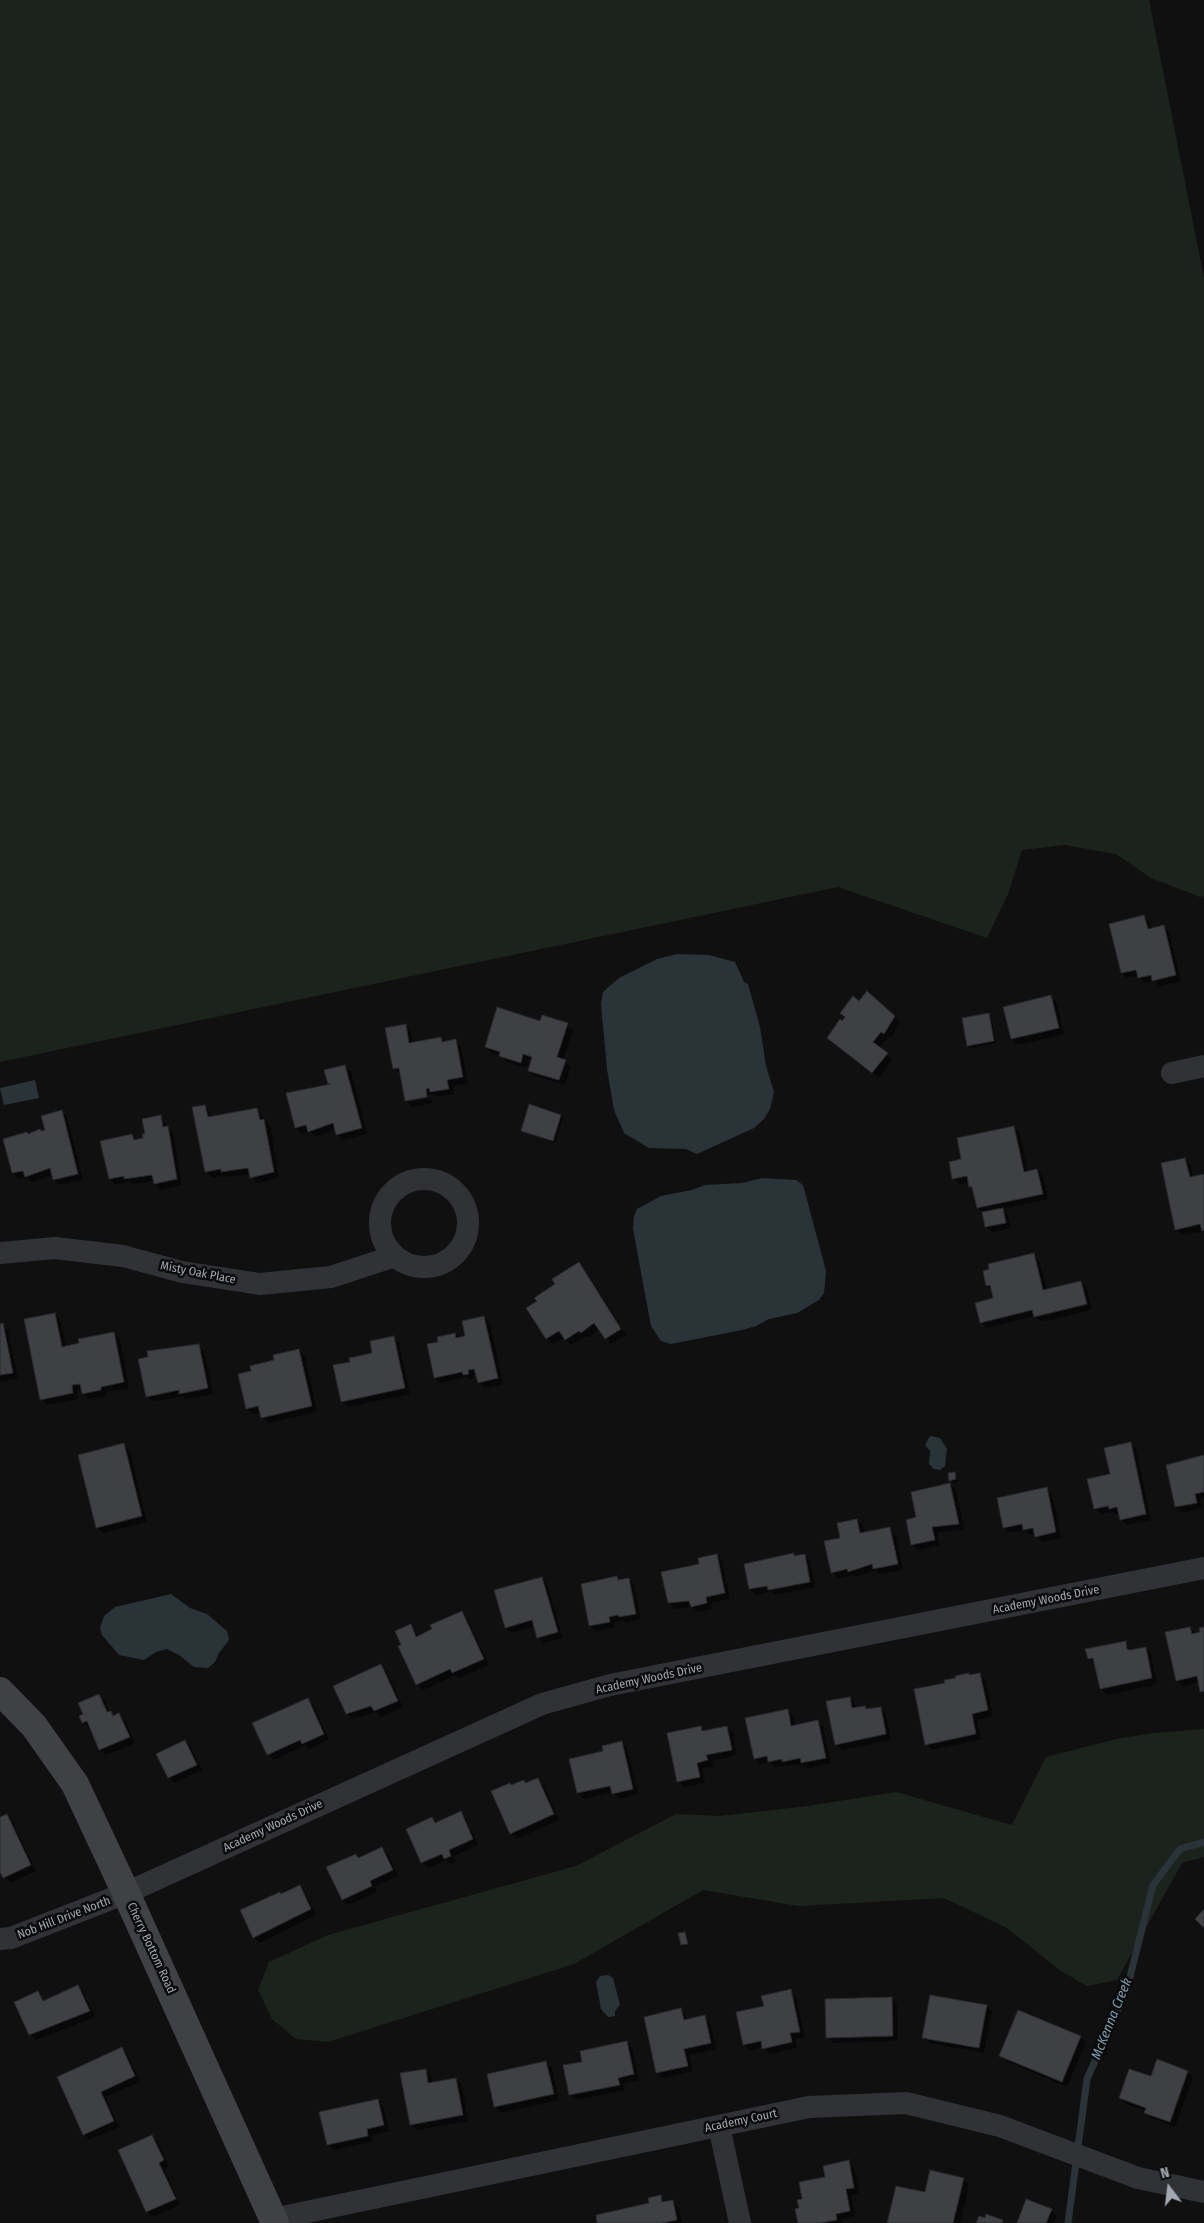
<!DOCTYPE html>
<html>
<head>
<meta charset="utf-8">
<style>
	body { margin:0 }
	#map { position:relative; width:1204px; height:2223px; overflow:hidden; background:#101011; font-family:"Fira Sans Condensed",sans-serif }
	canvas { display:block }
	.north { position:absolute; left:1144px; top:2163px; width:50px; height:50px; -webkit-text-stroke:4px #0b0b0c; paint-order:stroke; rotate:345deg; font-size:14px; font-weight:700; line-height:20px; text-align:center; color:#a2a8b1 }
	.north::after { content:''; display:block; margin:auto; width:18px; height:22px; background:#a2a8b1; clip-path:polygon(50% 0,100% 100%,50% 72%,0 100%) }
</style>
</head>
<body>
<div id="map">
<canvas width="1204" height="2223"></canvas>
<div class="north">N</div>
</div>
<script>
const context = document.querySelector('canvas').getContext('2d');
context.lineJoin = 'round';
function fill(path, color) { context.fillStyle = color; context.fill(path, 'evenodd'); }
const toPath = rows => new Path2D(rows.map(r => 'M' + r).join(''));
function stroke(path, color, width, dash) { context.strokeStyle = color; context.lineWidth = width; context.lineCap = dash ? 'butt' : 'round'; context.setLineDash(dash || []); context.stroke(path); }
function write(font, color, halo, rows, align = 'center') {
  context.font = font + ' "Fira Sans Condensed",sans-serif'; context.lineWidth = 5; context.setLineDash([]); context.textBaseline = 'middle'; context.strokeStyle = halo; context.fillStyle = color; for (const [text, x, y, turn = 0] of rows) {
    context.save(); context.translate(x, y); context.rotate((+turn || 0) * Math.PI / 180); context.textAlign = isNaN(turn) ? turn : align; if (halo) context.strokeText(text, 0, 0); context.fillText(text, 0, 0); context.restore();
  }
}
fill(toPath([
	[0,0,1149,0,1204,278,1204,896,1200,897,1151,878,1116,854,1065,845,1022,850,1008,894,987,938,838,887,0,1062],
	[1204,1729,1204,1857,1182,1863,1117,1980,1087,1986,1061,1971,1007,1928,944,1898,798,1906,703,1890,574,1964,328,2042,296,2039,272,2019,258,1990,269,1962,328,1935,576,1866,676,1814,719,1816,808,1806,896,1792,1012,1825,1046,1757,1121,1738,1155,1733]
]), '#1c231c');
fill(toPath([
	[677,954,709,955,735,962,744,982,748,984,760,1027,766,1066,774,1092,770,1109,764,1119,754,1128,697,1154,686,1149,649,1148,624,1133,614,1110,607,1069,601,1004,603,992,619,978,657,959],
	[35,1080,39,1098,4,1105,0,1088],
	[762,1178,796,1180,803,1185,826,1271,824,1293,819,1300,797,1313,769,1319,756,1326,742,1330,671,1344,661,1341,651,1326,640,1267,633,1228,634,1216,637,1209,661,1196,692,1190,705,1185,743,1183],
	[930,1436,940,1438,947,1449,945,1466,940,1470,934,1469,929,1464,930,1451,925,1445],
	[171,1594,190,1608,207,1614,227,1631,229,1640,219,1653,215,1662,208,1668,194,1667,179,1655,167,1649,156,1652,144,1660,119,1655,102,1635,100,1628,104,1616,115,1607],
	[608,1975,613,1978,620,2005,615,2011,615,2016,608,2017,601,2009,596,1982,600,1976]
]), '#2a3438');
fill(toPath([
	[1144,917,1150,922,1152,929,1164,926,1169,932,1181,981,1159,986,1155,981,1145,983,1139,976,1127,978,1122,973],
	[1051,997,1057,1003,1064,1034,1018,1045,1012,1039],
	[988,1014,991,1017,996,1043,971,1048,968,1046],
	[894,1017,900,1023,890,1039,888,1037,879,1048,892,1060,879,1078,835,1044,842,1023],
	[567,1024,573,1030,563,1060,571,1067,565,1085,535,1076,529,1071,532,1060,529,1059,526,1068,506,1062,501,1055,492,1053,486,1047],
	[405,1026,411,1031,413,1044,441,1038,445,1043,455,1041,461,1047,468,1083,453,1086,454,1094,437,1097,433,1094,409,1099,409,1102,431,1098,432,1103,412,1107,406,1101,401,1074,394,1068],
	[345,1066,351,1072,367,1134,343,1140,337,1134,336,1129,315,1137,310,1131,302,1134,296,1128,287,1094,329,1086,326,1071],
	[204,1106,210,1112,211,1118,256,1109,270,1126,279,1178,257,1183,251,1174,228,1177,226,1175,212,1178,207,1172,193,1108],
	[62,1111,67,1117,83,1180,60,1185,54,1180,53,1175,32,1182,27,1177,19,1179,13,1173,4,1140,46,1131],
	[561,1116,563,1118,555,1143,522,1131],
	[160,1117,173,1133,182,1185,160,1190,154,1181,131,1184,129,1181,116,1185,110,1179,132,1135,137,1141,145,1139],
	[1014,1127,1020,1133,1028,1172,1037,1170,1043,1176,1048,1199,1002,1209,1008,1215,1011,1228,992,1232,986,1227,983,1212,978,1207,975,1190,970,1182,959,1184,954,1178,963,1160],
	[1185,1159,1191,1165,1193,1178,1204,1175,1204,1232,1182,1235,1176,1229],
	[1033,1255,1039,1260,1047,1291,1081,1282,1087,1288,1092,1310,1041,1322,1035,1316,986,1328,981,1322,995,1299,993,1291,987,1286,984,1272],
	[578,1263,584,1269,626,1335,611,1344,600,1329,588,1338,586,1336,571,1345,564,1337,553,1344,547,1338,539,1302],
	[55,1314,60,1320,66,1347,114,1333,120,1339,129,1388,106,1392,106,1396,89,1399,82,1390,77,1391,78,1399,47,1405,42,1399],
	[484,1317,490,1323,503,1384,485,1388,479,1382,477,1375,473,1376,474,1379,470,1380,467,1377,441,1383,435,1377,439,1343,455,1334,459,1338,466,1337],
	[0,1325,2,1325,8,1331,18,1378,0,1382],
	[393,1337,399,1343,410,1394,348,1407,342,1401,352,1363,374,1354],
	[198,1345,204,1351,213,1394,186,1399,183,1396,152,1402,147,1396,150,1358],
	[299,1350,305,1356,317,1412,268,1423,262,1417,261,1413,253,1414,247,1409,252,1372],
	[1131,1444,1136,1449,1151,1520,1127,1525,1121,1519,1120,1514,1115,1514,1113,1512,1101,1514,1095,1508],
	[124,1445,130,1451,147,1522,103,1533,97,1527],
	[1204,1457,1204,1498,1200,1499,1202,1508,1182,1513,1176,1507],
	[954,1473,958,1482,953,1483,950,1480],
	[950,1484,956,1490,964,1529,937,1533,940,1545,918,1550,912,1544,918,1518],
	[1047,1489,1052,1495,1061,1538,1042,1542,1036,1534,1030,1535,1025,1530,1010,1533,1005,1527],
	[857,1520,863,1526,864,1534,890,1529,895,1534,903,1570,880,1574,876,1570,855,1577,853,1575,838,1578,832,1572,841,1539],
	[716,1555,722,1561,730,1599,711,1603,712,1609,698,1612,692,1607,675,1609,669,1603,700,1565],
	[794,1555,796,1557,804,1555,810,1561,815,1587,775,1595,771,1591,756,1595,750,1589],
	[617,1577,621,1581,629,1580,634,1585,641,1619,626,1623,623,1620,614,1622,615,1627,596,1631,590,1625],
	[542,1578,547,1584,563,1638,544,1643,538,1637,535,1626,512,1633,506,1627],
	[461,1612,467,1618,489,1665,459,1678,456,1675,423,1690,417,1684,403,1646,410,1626,419,1637],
	[1190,1628,1196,1634,1202,1633,1204,1628,1204,1694,1199,1682,1183,1686,1177,1680],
	[1125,1642,1132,1651,1146,1648,1151,1654,1157,1684,1107,1695,1101,1689,1096,1664,1089,1659],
	[381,1665,386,1671,403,1707,381,1717,376,1712,352,1719,347,1713],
	[980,1674,986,1680,993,1716,977,1720,981,1739,932,1750,927,1744,946,1684],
	[99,1696,105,1701,110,1713,115,1717,119,1715,125,1721,135,1743,106,1755,100,1749,91,1727,89,1728,83,1722],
	[850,1698,855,1704,856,1709,865,1707,868,1710,880,1708,886,1714,891,1740,842,1750,836,1744],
	[308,1700,313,1705,329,1739,309,1749,305,1745,274,1760,268,1754],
	[787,1710,793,1716,795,1726,817,1721,823,1727,831,1763,808,1768,803,1764,775,1767,770,1762,761,1764,755,1759],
	[701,1727,705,1731,727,1727,733,1733,737,1755,712,1761,713,1766,702,1768,705,1783,684,1787,678,1781],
	[185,1741,191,1747,202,1770,175,1783,169,1778,158,1754],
	[622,1743,627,1748,638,1794,619,1799,613,1792,584,1799,579,1793,571,1760,605,1752],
	[538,1780,544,1786,559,1820,516,1839,511,1833,512,1786,524,1781,527,1784],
	[461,1813,466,1819,478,1845,454,1856,456,1862,451,1864,446,1860,428,1868,422,1862,432,1819,437,1823],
	[7,1815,12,1821,36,1871,10,1883,0,1869,0,1818],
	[382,1848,388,1854,398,1876,374,1887,377,1892,348,1905,343,1900,356,1855,360,1859],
	[299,1887,305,1893,316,1915,260,1943,254,1937,281,1895],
	[684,1933,687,1936,689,1946,685,1947,682,1944],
	[78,1987,84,1993,95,2017,36,2040,30,2035,38,1993,45,2002],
	[790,1991,796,1997,805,2037,795,2039,797,2048,769,2054,763,2047,750,2050,744,2044,765,2007],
	[891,1998,897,2004,898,2041,833,2043,827,2037],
	[986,2006,992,2012,984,2053,930,2043,924,2037],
	[681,2010,686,2016,687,2020,704,2017,710,2023,716,2049,689,2055,693,2071,663,2078,657,2072],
	[1080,2037,1086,2042,1067,2087,1006,2061,1000,2056],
	[626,2042,632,2048,639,2080,623,2083,625,2090,576,2100,570,2095,583,2063],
	[122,2049,128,2055,140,2082,106,2097,119,2127,89,2140,84,2134,58,2078],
	[546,2063,552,2068,559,2100,501,2113,496,2107,489,2075],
	[425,2070,431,2076,432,2083,456,2079,462,2085,468,2121,417,2130,411,2124],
	[1187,2072,1193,2077,1175,2127,1151,2118,1146,2111,1126,2104,1120,2098,1152,2078],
	[378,2101,383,2106,389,2131,372,2135,373,2141,334,2150,328,2144],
	[152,2136,158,2142,169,2166,164,2169,180,2205,153,2217,147,2211],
	[848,2162,854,2168,859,2193,851,2195,855,2216,841,2219,842,2223,799,2223,800,2209,804,2200,826,2178],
	[963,2179,969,2185,960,2223,889,2223,926,2194],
	[660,2197,666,2203,672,2201,678,2207,682,2223,599,2223,651,2204],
	[1051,2210,1057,2216,1054,2223,1018,2223]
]), '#0007');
stroke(toPath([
	[1068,2223,1087,2079,1127,1989,1153,1885,1180,1849,1204,1842]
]), '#2a3438', 7);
const building = toPath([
	[1144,915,1148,929,1164,925,1176,975,1152,981,1151,975,1138,978,1136,970,1121,973,1109,924,1144,915],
	[867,991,895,1016,884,1034,881,1032,873,1042,888,1053,872,1073,827,1038,840,1019,842,1021,845,1017,840,1013,853,996,859,1001,867,991],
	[1051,995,1059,1028,1011,1039,1003,1007,1051,995],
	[497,1007,540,1021,542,1015,568,1023,557,1057,566,1060,559,1080,528,1071,532,1057,523,1054,521,1063,499,1056,500,1052,485,1047,497,1007],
	[989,1013,994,1041,967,1046,962,1018,989,1013],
	[406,1024,409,1043,441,1037,442,1042,456,1039,463,1077,447,1080,449,1089,430,1092,429,1088,426,1089,427,1097,405,1101,399,1068,393,1069,385,1028,406,1024],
	[345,1065,362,1128,336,1135,333,1123,308,1132,306,1125,295,1128,286,1093,331,1084,328,1084,324,1070,345,1065],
	[529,1104,561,1115,553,1141,521,1131,529,1104],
	[205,1105,208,1117,257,1108,260,1120,264,1119,274,1172,250,1178,248,1168,221,1172,221,1169,205,1172,192,1107,205,1105],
	[62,1110,78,1174,53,1180,50,1168,25,1177,23,1171,12,1173,3,1139,27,1132,28,1134,40,1129,41,1131,45,1130,41,1116,62,1110],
	[161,1115,163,1127,168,1126,177,1179,154,1184,152,1175,124,1179,124,1176,109,1179,100,1141,132,1134,134,1140,143,1138,142,1134,145,1134,142,1119,161,1115],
	[1014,1126,1024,1172,1037,1169,1043,1194,977,1208,972,1187,969,1187,967,1176,952,1179,949,1162,961,1159,957,1138,1014,1126],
	[1185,1158,1190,1177,1204,1174,1204,1230,1202,1231,1200,1224,1175,1230,1161,1163,1185,1158],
	[1003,1208,1006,1223,985,1227,982,1212,1003,1208],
	[1034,1253,1043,1290,1081,1281,1087,1304,1034,1317,1032,1310,980,1323,975,1303,993,1298,990,1285,986,1286,983,1271,989,1269,988,1264,1034,1253],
	[579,1262,621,1329,605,1339,594,1323,581,1333,579,1331,565,1340,559,1331,546,1339,526,1308,537,1301,534,1298,555,1284,552,1279,579,1262],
	[55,1313,62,1347,79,1343,78,1339,114,1332,124,1382,101,1387,101,1390,82,1394,80,1384,72,1385,73,1393,40,1400,24,1319,55,1313],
	[484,1316,498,1378,478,1383,474,1369,468,1370,469,1374,463,1375,462,1372,434,1378,427,1344,438,1342,437,1337,455,1333,456,1338,465,1336,462,1321,484,1316],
	[3,1323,13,1373,0,1375,0,1324,3,1323],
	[394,1336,405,1388,341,1402,333,1365,350,1362,349,1358,372,1353,370,1341,394,1336],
	[199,1344,208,1388,179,1394,179,1390,146,1397,138,1359,148,1357,147,1351,199,1344],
	[299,1349,312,1406,261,1418,258,1406,246,1409,238,1374,251,1371,250,1366,274,1360,273,1355,299,1349],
	[1131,1442,1146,1514,1120,1520,1117,1507,1109,1509,1108,1506,1094,1509,1087,1479,1110,1474,1104,1448,1131,1442],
	[124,1443,142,1516,96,1528,78,1455,124,1443],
	[1204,1455,1204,1492,1195,1494,1197,1503,1175,1507,1166,1465,1204,1455],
	[955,1472,956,1479,949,1481,948,1473,955,1472],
	[950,1483,959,1524,932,1527,935,1540,911,1545,906,1520,916,1517,911,1492,950,1483],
	[1047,1487,1056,1532,1035,1537,1033,1528,1023,1530,1022,1524,1003,1528,997,1498,1047,1487],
	[857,1519,860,1533,890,1527,898,1564,873,1569,872,1564,848,1572,847,1569,831,1573,824,1541,840,1538,837,1523,857,1519],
	[794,1553,794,1556,805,1554,810,1582,768,1590,767,1586,749,1589,744,1564,794,1553],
	[717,1554,725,1593,706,1597,707,1603,691,1607,689,1601,668,1603,661,1572,699,1564,698,1558,717,1554],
	[617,1576,618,1580,629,1578,636,1614,619,1617,618,1615,609,1617,610,1622,589,1626,581,1584,617,1576],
	[542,1577,558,1632,537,1638,532,1620,505,1628,494,1590,542,1577],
	[462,1611,484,1659,452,1673,450,1669,416,1685,398,1646,401,1645,395,1631,411,1624,416,1637,432,1629,430,1625,462,1611],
	[1190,1627,1192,1634,1200,1632,1199,1628,1204,1627,1204,1691,1200,1692,1197,1676,1176,1681,1165,1632,1190,1627],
	[1126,1641,1127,1649,1130,1650,1146,1647,1152,1678,1100,1689,1093,1658,1088,1659,1085,1649,1126,1641],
	[381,1664,398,1701,374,1711,371,1706,346,1714,333,1686,381,1664],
	[969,1673,969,1675,980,1673,988,1710,972,1714,976,1734,925,1745,914,1689,945,1683,944,1680,956,1678,955,1676,969,1673],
	[99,1694,107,1712,111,1711,113,1716,119,1713,130,1737,99,1750,87,1721,82,1723,79,1716,83,1714,78,1703,99,1694],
	[850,1697,852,1708,865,1706,866,1709,881,1707,886,1734,835,1745,826,1701,850,1697],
	[308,1698,324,1734,302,1744,300,1740,267,1755,252,1723,308,1698],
	[788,1709,791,1726,818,1720,826,1758,801,1763,800,1758,782,1762,782,1759,768,1762,767,1756,754,1759,745,1718,788,1709],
	[701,1726,702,1731,727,1726,732,1750,706,1755,708,1760,697,1763,700,1777,677,1782,667,1733,701,1726],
	[185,1740,197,1765,168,1778,156,1754,185,1740],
	[622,1741,633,1789,612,1794,610,1786,577,1793,569,1759,603,1751,602,1746,622,1741],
	[538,1778,554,1814,510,1834,491,1791,510,1783,511,1785,524,1780,525,1783,538,1778],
	[461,1811,473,1839,449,1850,451,1856,444,1859,442,1854,421,1863,406,1829,432,1817,435,1823,461,1811],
	[7,1814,31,1865,3,1878,0,1872,0,1817,7,1814],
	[382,1847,393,1870,370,1881,372,1886,342,1900,326,1867,356,1854,358,1858,382,1847],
	[300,1885,311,1909,253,1938,240,1910,280,1892,281,1894,300,1885],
	[1204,1909,1204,1928,1195,1919,1204,1909],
	[685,1932,688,1944,681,1945,678,1933,685,1932],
	[78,1985,90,2011,29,2035,14,2002,38,1991,43,2001,78,1985],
	[791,1989,800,2032,790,2033,792,2042,762,2049,761,2041,743,2045,736,2012,764,2006,761,1996,791,1989],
	[930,1995,987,2005,979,2048,922,2038,930,1995],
	[892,1997,893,2036,826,2038,825,1999,892,1997],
	[681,2008,684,2020,705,2015,711,2043,684,2049,688,2066,656,2073,644,2017,681,2008],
	[1018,2010,1081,2036,1062,2082,999,2056,1018,2010],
	[627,2041,634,2074,618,2078,620,2085,569,2095,563,2065,582,2062,580,2051,627,2041],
	[122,2047,135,2076,101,2092,114,2121,83,2135,57,2077,122,2047],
	[1157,2059,1188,2071,1170,2122,1144,2113,1146,2108,1119,2098,1129,2069,1151,2076,1157,2059],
	[546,2061,554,2094,494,2107,487,2074,546,2061],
	[426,2069,428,2083,456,2078,463,2115,410,2125,400,2073,426,2069],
	[378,2099,384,2125,367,2129,368,2136,327,2145,319,2112,378,2099],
	[152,2135,164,2160,159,2163,176,2199,146,2212,118,2150,152,2135],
	[849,2160,854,2188,846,2189,850,2211,836,2214,837,2220,820,2223,798,2223,795,2209,799,2208,797,2200,802,2199,799,2182,825,2177,823,2166,849,2160],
	[930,2170,964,2178,953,2223,887,2223,896,2186,925,2192,930,2170],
	[661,2195,662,2202,673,2200,677,2220,662,2223,597,2223,596,2215,649,2203,648,2198,661,2195],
	[1026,2199,1052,2209,1046,2223,1017,2223,1026,2199],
	[986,2214,1003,2220,1002,2223,976,2223,979,2216,985,2218,986,2214]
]);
fill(building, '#3f4044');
stroke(building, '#2a2a2d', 1);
stroke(toPath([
	[1172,1073,1204,1066],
	'380 1223a44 44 0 1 1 88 0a44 44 0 1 1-88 0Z',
	[0,1253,55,1248,123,1256,182,1272,260,1284,331,1277,395,1256],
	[0,1939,11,1938,126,1893,542,1704,610,1685,1204,1568],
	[719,2126,740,2223],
	[273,2219,809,2107,906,2103,1000,2126,1138,2178,1204,2192]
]), '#313236', 22);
stroke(toPath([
	[0,1691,34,1726,75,1784,126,1893,275,2223]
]), '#3f4145', 28);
write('12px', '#a2a8b1', '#0b0b0c', [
	["Misty Oak Place",198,1273,11],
	["Academy Woods Drive",1046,1600,-11],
	["Academy Woods Drive",649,1679,-12],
	["Academy Woods Drive",273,1826,-25],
	["Nob Hill Drive North",64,1918,-21],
	["Cherry Bottom Road",151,1948,65],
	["Academy Court",741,2121,-12]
]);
write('italic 14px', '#7a9bab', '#0b0b0c', [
	["McKenna Creek",1112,2019,-68]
]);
</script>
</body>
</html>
